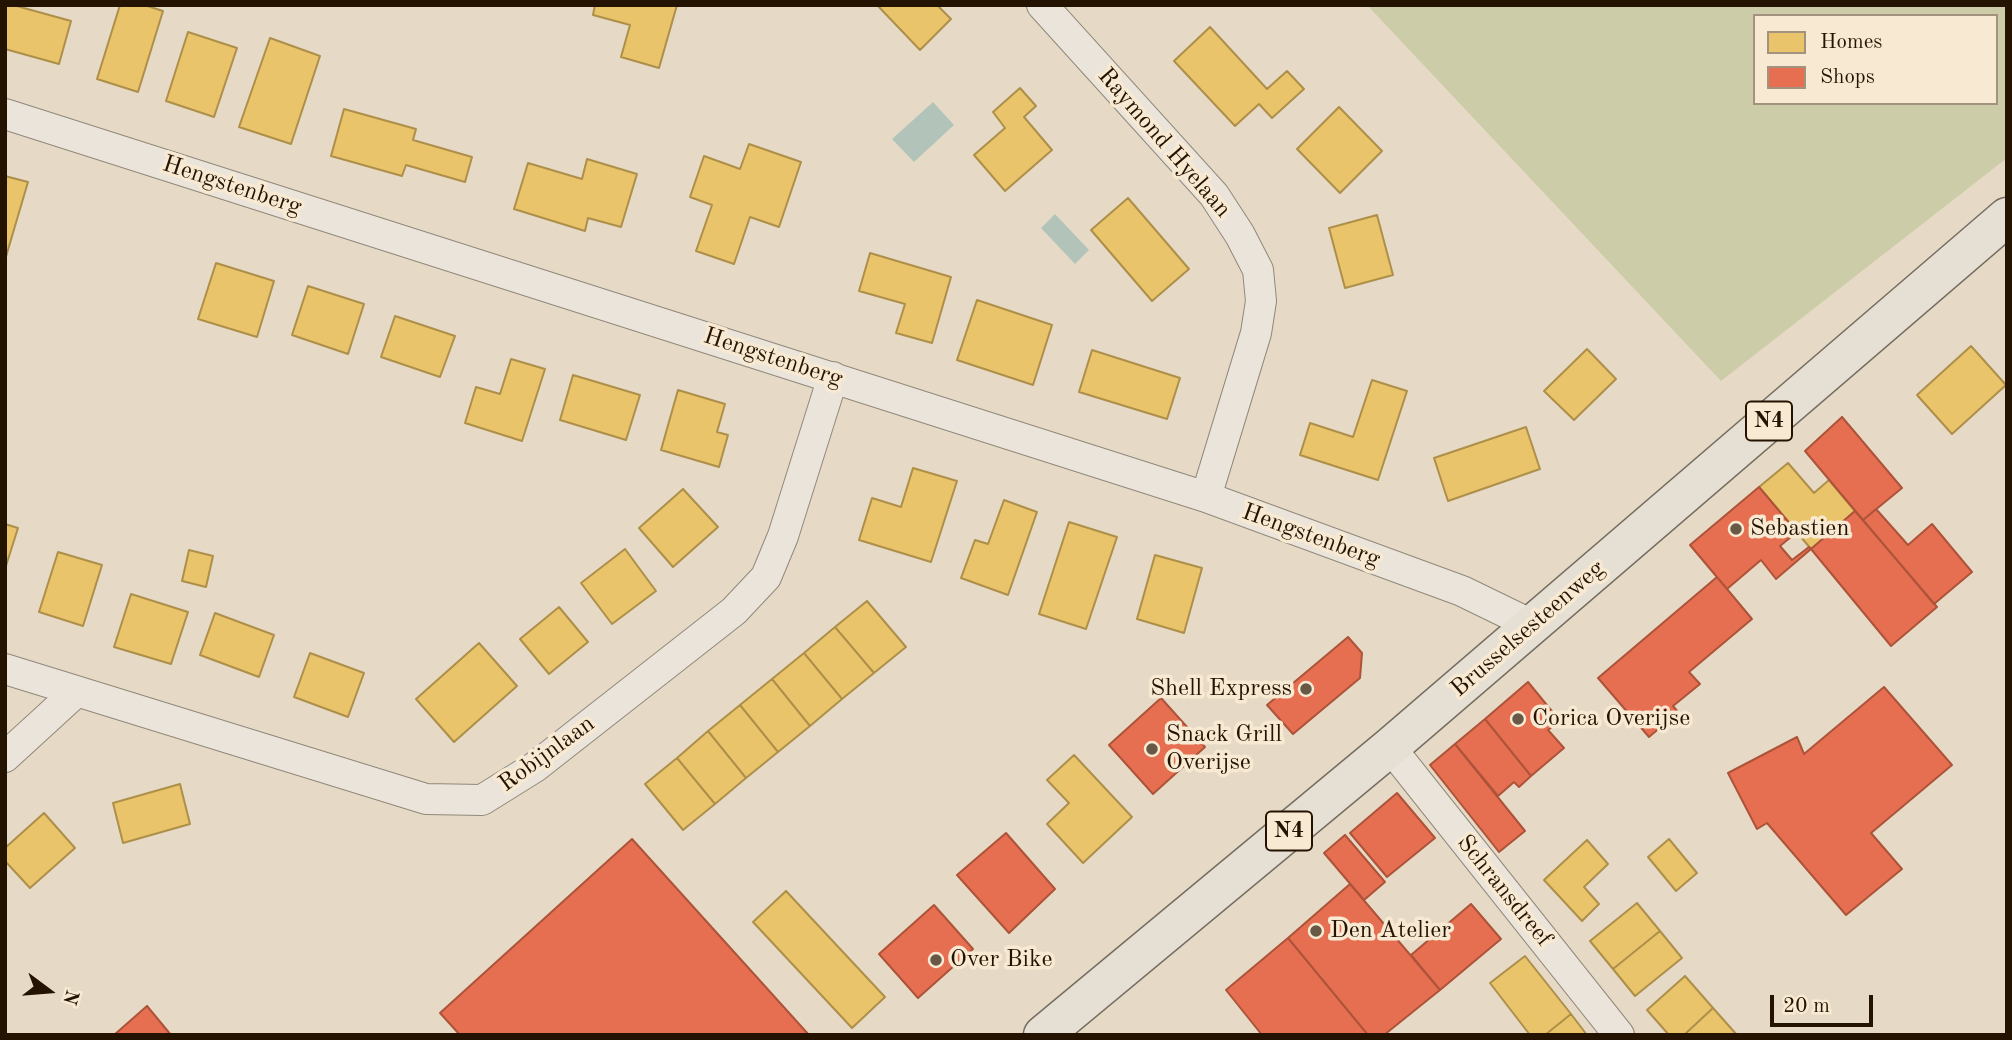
<!DOCTYPE html>
<html>
<head>
<meta charset="utf-8">
<style>
	body { margin:0 }
	#map { position:relative; width:2012px; height:1040px; overflow:hidden; background:#e6dac6; font-family:"Old Standard TT",serif }
	canvas { display:block }
	.frame { position:absolute; inset:0; border:7px solid #241301; pointer-events:none }
	.legend { position:absolute; left:1753px; top:14px; width:245px; height:91px; box-sizing:border-box; background:#f7e9d2; border:2px solid #a3937e; margin:0; padding:9px 12px; list-style:none; font-size:21px; color:#241301 }
	.legend li { display:flex; align-items:center; gap:14px; height:35px }
	.legend b { width:35px; border:2px solid #a3937e }
	.north { position:absolute; left:14px; top:956px; width:70px; height:70px; -webkit-text-stroke:5px #f7e9d2; paint-order:stroke; rotate:106deg; font-size:19px; font-weight:700; line-height:28px; text-align:center; color:#241301 }
	.north::after { content:''; display:block; margin:auto; width:24px; height:32px; background:#241301; clip-path:polygon(50% 0,100% 100%,50% 72%,0 100%) }
	.scale { position:absolute; left:1770px; top:995px; width:103px; height:32px; box-sizing:border-box; border:4px solid #241301; border-top:0; padding-left:9px; font-size:21px; line-height:24px; white-space:nowrap; color:#241301; -webkit-text-stroke:5px #f7e9d2; paint-order:stroke }
</style>
</head>
<body>
<div id="map">
<canvas width="2012" height="1040"></canvas>
<div class="frame"></div>
<ul class="legend">
<li><b style="height:19px;background:#e9c46a"></b>Homes</li>
<li><b style="height:19px;background:#e76f51"></b>Shops</li>
</ul>
<div class="north">N</div>
<div class="scale">20 m</div>
</div>
<script>
const context = document.querySelector('canvas').getContext('2d');
context.lineJoin = 'round';
function fill(path, color) { context.fillStyle = color; context.fill(path, 'evenodd'); }
const toPath = rows => new Path2D(rows.map(r => 'M' + r).join(''));
function stroke(path, color, width, dash) { context.strokeStyle = color; context.lineWidth = width; context.lineCap = dash ? 'butt' : 'round'; context.setLineDash(dash || []); context.stroke(path); }
function write(font, color, halo, rows, align = 'center') {
  context.font = font + ' "Old Standard TT",serif'; context.lineWidth = 7; context.setLineDash([]); context.textBaseline = 'middle'; context.strokeStyle = halo; context.fillStyle = color; for (const [text, x, y, turn = 0] of rows) {
    context.save(); context.translate(x, y); context.rotate((+turn || 0) * Math.PI / 180); context.textAlign = isNaN(turn) ? turn : align; if (halo) context.strokeText(text, 0, 0); context.fillText(text, 0, 0); context.restore();
  }
}
fill(toPath([
	[1367,5,2007,5,2007,158,1721,381],
	[1755,16,1996,16,1996,103,1755,103]
]), '#cdcca8');
fill(toPath([
	[933,102,954,125,914,162,892,139],
	[1055,214,1089,250,1075,264,1041,228]
]), '#b2c4ba');
const homes = toPath([
	[5,5,13,5,71,21,59,64,5,49,5,5],
	[120,5,144,5,163,11,138,92,97,79,120,5],
	[595,5,677,5,659,68,621,57,630,25,593,15,595,5],
	[877,5,937,5,951,19,920,50,877,5],
	[1210,27,1267,89,1287,71,1304,89,1272,118,1259,104,1235,126,1174,61,1210,27],
	[188,32,237,48,214,117,166,101,188,32],
	[270,38,320,56,291,144,239,127,270,38],
	[1020,88,1036,106,1024,117,1052,150,1005,191,974,155,1005,128,993,112,1020,88],
	[1339,107,1382,151,1340,193,1297,149,1339,107],
	[344,109,416,129,413,140,472,157,465,182,406,165,402,176,331,156,344,109],
	[749,144,801,162,779,227,750,217,734,264,696,251,712,205,690,197,704,156,740,169,749,144],
	[587,159,637,174,621,227,588,218,585,231,514,209,528,163,582,179,587,159],
	[5,176,28,182,5,260,5,176],
	[1128,198,1189,269,1152,301,1091,230,1128,198],
	[1377,215,1393,275,1345,288,1329,228,1377,215],
	[870,253,951,277,932,343,896,333,905,304,859,291,870,253],
	[216,263,274,281,257,337,198,319,216,263],
	[308,286,364,304,348,354,292,335,308,286],
	[977,300,1052,325,1033,385,957,360,977,300],
	[395,316,455,336,440,377,381,357,395,316],
	[1971,346,2006,385,1952,434,1917,395,1971,346],
	[1587,349,1616,379,1574,420,1544,391,1587,349],
	[1092,350,1180,378,1167,419,1079,392,1092,350],
	[511,359,545,369,522,441,465,423,476,387,500,394,511,359],
	[573,375,640,395,626,440,560,420,573,375],
	[1372,380,1407,391,1378,480,1300,455,1310,423,1353,437,1372,380],
	[678,390,725,404,717,432,728,435,719,467,661,450,678,390],
	[1526,427,1540,469,1448,501,1434,458,1526,427],
	[1788,463,1814,493,1829,480,1855,511,1811,549,1759,487,1788,463],
	[913,468,957,481,931,562,859,540,872,498,901,507,913,468],
	[683,489,718,527,673,567,639,528,683,489],
	[1004,500,1037,512,1008,595,961,578,975,540,988,544,1004,500],
	[1069,522,1117,537,1086,629,1039,614,1069,522],
	[5,524,18,528,5,569,5,524],
	[625,549,656,591,612,624,581,583,625,549],
	[189,550,213,556,206,587,182,581,189,550],
	[58,552,102,565,83,626,39,612,58,552],
	[1155,555,1202,568,1184,633,1137,619,1155,555],
	[131,594,188,612,171,664,114,647,131,594],
	[867,601,906,647,874,673,835,627,867,601],
	[559,607,588,642,549,674,520,639,559,607],
	[215,613,274,635,259,677,200,655,215,613],
	[835,627,874,673,842,699,804,653,835,627],
	[479,643,517,686,454,742,416,699,479,643],
	[310,653,364,673,348,717,294,697,310,653],
	[804,653,842,699,810,726,772,679,804,653],
	[772,679,810,726,778,752,740,705,772,679],
	[740,705,778,752,746,778,708,731,740,705],
	[708,731,746,778,715,804,677,758,708,731],
	[1074,755,1132,817,1083,863,1047,824,1069,803,1047,780,1074,755],
	[677,758,715,804,683,830,645,784,677,758],
	[180,784,190,824,123,843,113,803,180,784],
	[44,813,75,848,30,888,5,861,5,848,44,813],
	[1669,839,1697,873,1676,891,1648,857,1669,839],
	[1587,840,1608,864,1584,887,1599,904,1582,921,1544,880,1587,840],
	[786,891,885,997,852,1028,753,922,786,891],
	[1637,903,1660,931,1613,969,1590,941,1637,903],
	[1660,931,1682,958,1635,996,1613,969,1660,931],
	[1525,956,1571,1014,1545,1035,1530,1035,1490,983,1525,956],
	[1685,976,1713,1008,1684,1035,1669,1035,1647,1010,1685,976],
	[1713,1008,1737,1035,1684,1035,1713,1008],
	[1571,1014,1587,1035,1545,1035,1571,1014]
]);
fill(homes, '#e9c46a');
stroke(homes, '#ae8f4a', 2);
const shops = toPath([
	[1842,417,1902,488,1863,520,1805,451,1842,417],
	[1759,487,1797,532,1780,546,1792,560,1809,547,1811,549,1776,579,1761,560,1727,589,1690,545,1759,487],
	[1876,509,1908,545,1932,524,1972,572,1934,604,1863,520,1876,509],
	[1855,511,1937,607,1891,646,1811,549,1855,511],
	[1717,577,1752,619,1689,672,1700,684,1673,706,1678,712,1649,737,1598,678,1717,577],
	[1348,637,1362,653,1360,678,1293,734,1267,705,1348,637],
	[1528,682,1560,721,1548,730,1564,748,1531,776,1485,719,1528,682],
	[1884,687,1952,765,1871,833,1902,869,1846,915,1767,823,1757,829,1728,773,1797,737,1804,754,1884,687],
	[1161,698,1205,747,1153,794,1109,745,1161,698],
	[1485,719,1531,776,1519,787,1514,782,1498,796,1455,744,1485,719],
	[1455,744,1525,831,1499,852,1430,765,1455,744],
	[1397,793,1435,838,1387,877,1350,833,1397,793],
	[1006,833,1055,889,1009,933,957,875,1006,833],
	[1345,835,1385,882,1364,900,1324,853,1345,835],
	[632,839,809,1035,460,1035,440,1013,632,839],
	[1350,884,1440,990,1384,1035,1368,1035,1288,938,1350,884],
	[1471,904,1501,939,1440,990,1411,955,1471,904],
	[934,905,973,949,918,998,879,954,934,905],
	[1288,938,1368,1035,1262,1035,1226,990,1288,938],
	[147,1006,171,1035,114,1035,147,1006]
]);
fill(shops, '#e76f51');
stroke(shops, '#ac5339', 2);
const street = toPath([
	[1042,5,1214,195,1240,235,1258,270,1261,301,1256,333,1206,497],
	[5,114,1206,497,1462,591,1532,625],
	[5,669,426,799,482,800,535,767,734,611,766,577,783,536,833,377],
	[1390,747,1619,1035],
	[5,757,76,692]
]);
const primary = toPath([
	[1043,1035,1390,747,2007,217]
]);
stroke(street, '#91887a', 32);
stroke(primary, '#756d60', 41);
stroke(street, '#eae4da', 30);
stroke(primary, '#e6dfd4', 38);
for (const [x, y, r, color] of [
	[1736,529,7,"#685946"],
	[1306,689,7,"#685946"],
	[1518,719,7,"#685946"],
	[1152,749,7,"#685946"],
	[1316,931,7,"#685946"],
	[936,960,7,"#685946"]
]) { const dot = new Path2D(); dot.arc(x, y, r, 0, 2 * Math.PI); context.fillStyle = color; context.fill(dot); stroke(dot, '#f7e9d2', 2.5); }
for (const [x, y, w] of [
	[1769,421,46],
	[1289,831,46]
]) { const box = new Path2D(); box.roundRect(x - w / 2, y - 19.5, w, 39, 5); context.fillStyle = '#f7e9d2'; context.fill(box); stroke(box, '#241301', 2); }
write('bold 23px', '#241301', null, [
	["N4",1769,421],
	["N4",1289,831]
]);
write('24px', '#241301', '#f7e9d2', [
	["Raymond Hyelaan",1164,143,49],
	["Hengstenberg",232,186,18],
	["Hengstenberg",773,358,18],
	["Hengstenberg",1311,536,20],
	["Brusselsesteenweg",1528,629,-41],
	["Robijnlaan",547,754,-36],
	["Schransdreef",1504,891,51]
]);
write('24px', '#241301', '#f7e9d2', [
	["Sebastien",1750,529],
	["Shell Express",1292,689,"right"],
	["Corica Overijse",1532,719],
	["Snack Grill",1166,735],
	["Overijse",1166,763],
	["Den Atelier",1330,931],
	["Over Bike",950,960]
], 'left');
</script>
</body>
</html>
